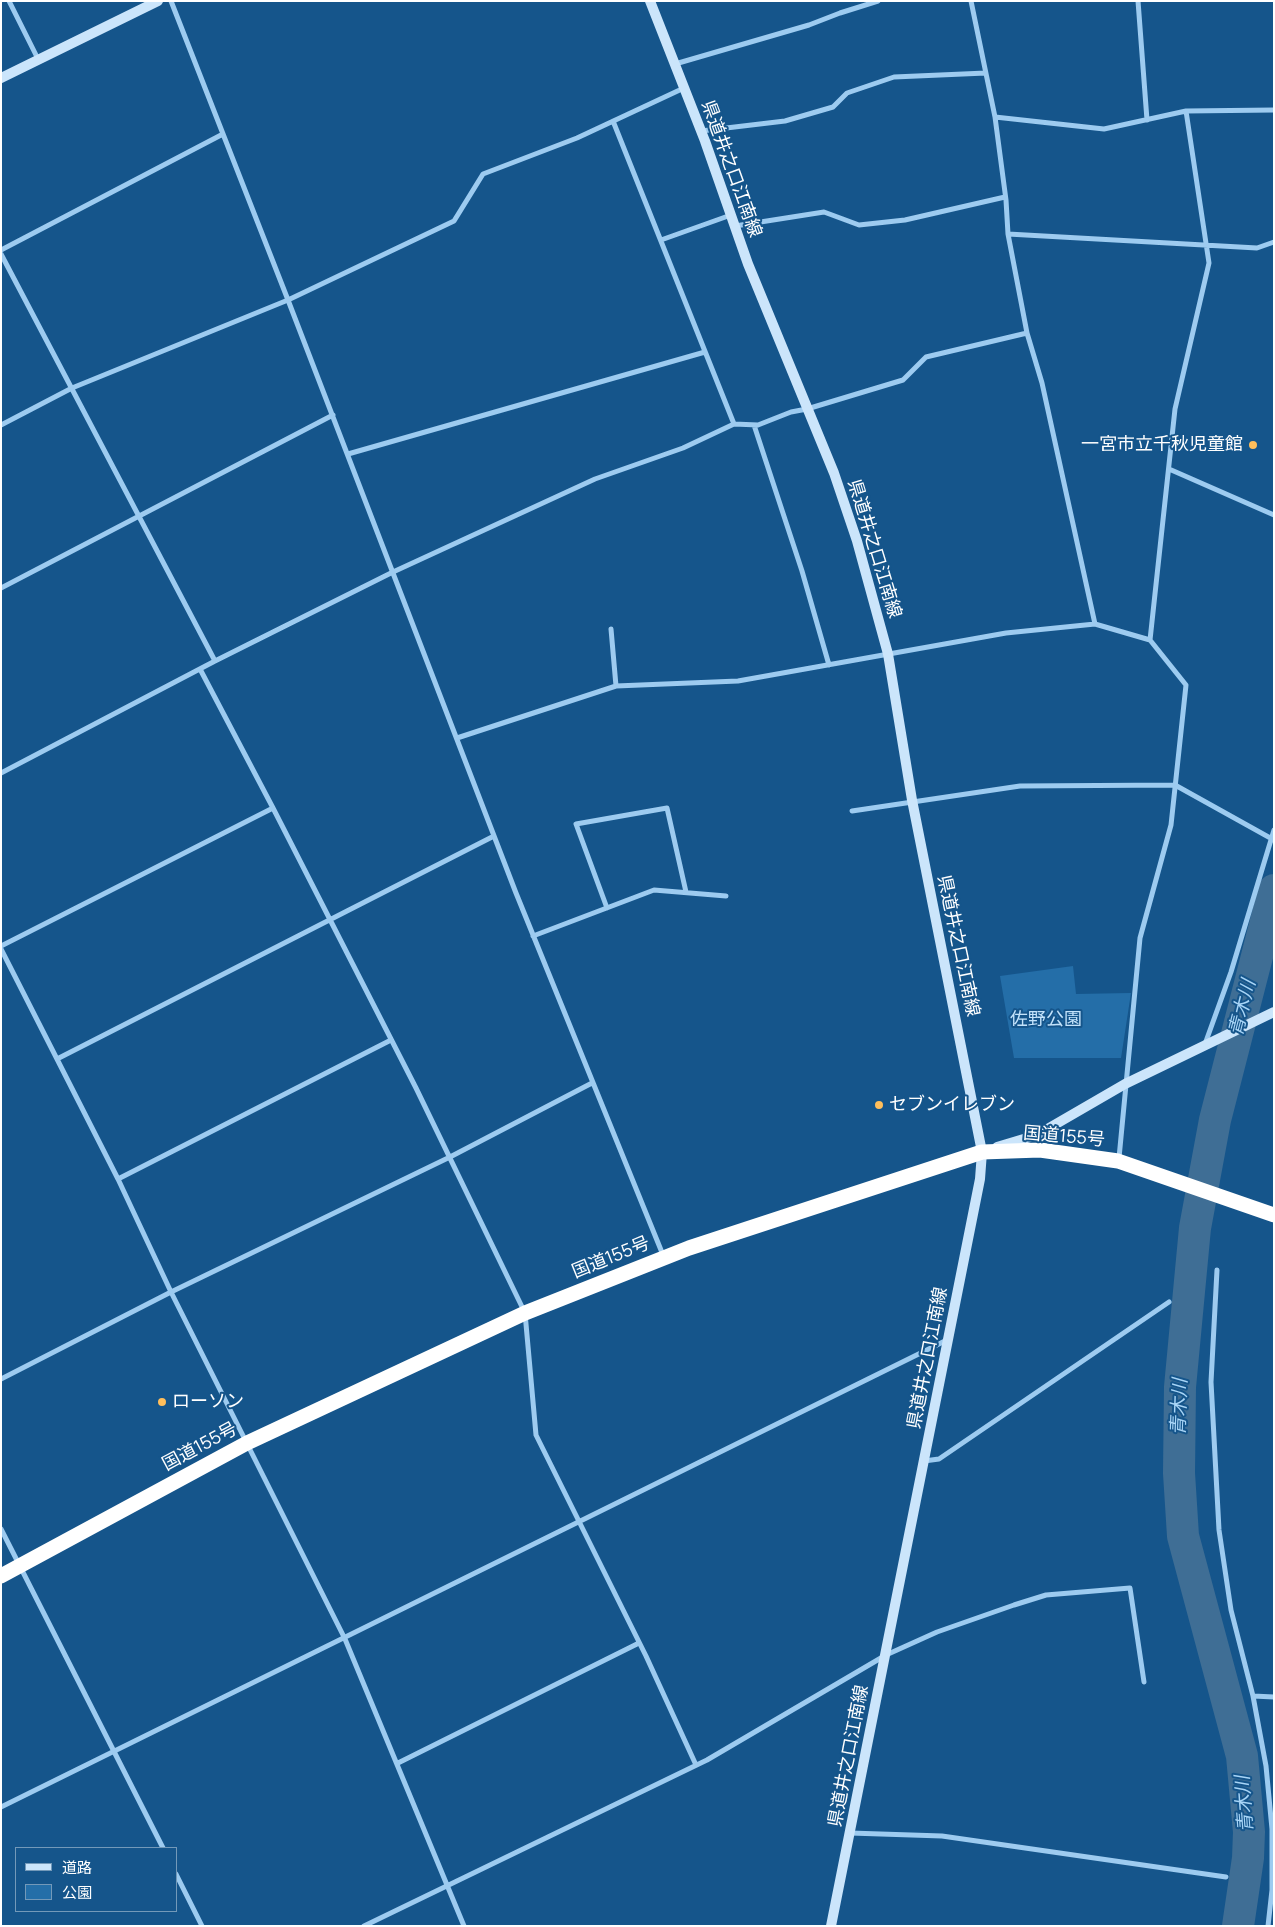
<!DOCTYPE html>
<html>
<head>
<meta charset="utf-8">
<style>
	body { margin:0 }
	#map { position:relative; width:1275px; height:1927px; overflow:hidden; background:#15558b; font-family:Manrope,"Noto Sans JP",sans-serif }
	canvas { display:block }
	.frame { position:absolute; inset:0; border:2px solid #fff; pointer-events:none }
	.legend { position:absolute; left:15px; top:1847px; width:162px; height:65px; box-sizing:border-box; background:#15558b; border:1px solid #7399b9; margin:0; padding:6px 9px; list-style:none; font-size:15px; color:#fff }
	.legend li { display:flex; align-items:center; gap:10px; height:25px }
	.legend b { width:25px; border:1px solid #7399b9 }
</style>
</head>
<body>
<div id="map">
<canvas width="1275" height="1927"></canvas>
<div class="frame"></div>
<ul class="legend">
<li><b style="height:6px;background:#cbe5fb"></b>道路</li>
<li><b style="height:14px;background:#246ea8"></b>公園</li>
</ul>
</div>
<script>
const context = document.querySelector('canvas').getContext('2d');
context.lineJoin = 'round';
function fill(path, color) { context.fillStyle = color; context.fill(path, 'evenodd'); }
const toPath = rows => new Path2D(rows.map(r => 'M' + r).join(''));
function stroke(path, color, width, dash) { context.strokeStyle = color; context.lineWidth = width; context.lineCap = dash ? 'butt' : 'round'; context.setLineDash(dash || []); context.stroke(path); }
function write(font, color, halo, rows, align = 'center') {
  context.font = font + ' Manrope,"Noto Sans JP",sans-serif'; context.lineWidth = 4; context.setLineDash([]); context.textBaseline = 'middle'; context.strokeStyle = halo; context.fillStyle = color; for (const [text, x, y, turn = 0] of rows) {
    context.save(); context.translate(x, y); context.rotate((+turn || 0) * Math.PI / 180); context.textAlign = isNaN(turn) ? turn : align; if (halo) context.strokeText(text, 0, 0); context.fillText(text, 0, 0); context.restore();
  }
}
fill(toPath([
	[1073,966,1076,994,1131,993,1121,1058,1014,1058,1000,976]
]), '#246ea8');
stroke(toPath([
	[1238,1926,1248,1858,1249,1832,1242,1756,1183,1536,1179,1473,1180,1387,1195,1228,1215,1120,1274,890]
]), '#3f6e95', 32);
stroke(toPath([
	[9,1,38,59],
	[171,1,288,300,516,893,663,1255],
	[971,1,995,117,1006,200,1008,234,1027,333,1042,383,1095,624],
	[1138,1,1147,120],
	[675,64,809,25,840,13,878,1],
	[995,117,1104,129,1186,111,1274,110],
	[613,121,734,424],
	[701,131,785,121,833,107,847,93,894,77,986,73],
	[735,226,824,212,859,225,905,220,1005,197],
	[1008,234,1257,248,1274,242],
	[661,240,731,215],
	[1,250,223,134],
	[1,254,215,661],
	[1,425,72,388,288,300,454,221,483,174,577,138,684,88],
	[754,425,802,571,829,665],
	[348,454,705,352],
	[1169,469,1274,515],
	[1,588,333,415],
	[611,629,616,686],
	[1150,640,1175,409,1209,263,1186,111],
	[200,669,273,808,416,1088,525,1313,536,1435,646,1656,696,1765],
	[457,738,616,686,738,681,1006,633,1095,624,1150,640,1186,685,1171,825,1140,938,1119,1158],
	[1,773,215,661,393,572,595,479,683,448,734,424,758,425,791,412,807,409,903,380,926,357,1027,333],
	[852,811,1020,786,1175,785,1274,840],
	[607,908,576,824,667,808,686,892],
	[533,936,654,890,726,896],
	[1,946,273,808],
	[1,949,118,1179,171,1292,345,1639,464,1926],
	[1205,1044,1231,972,1274,830],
	[57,1059,494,836],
	[118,1179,391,1040],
	[1217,1270,1211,1382,1219,1530,1231,1610,1253,1696,1266,1766,1272,1829,1272,1890,1268,1926],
	[1,1379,171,1292,450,1157,592,1083],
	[924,1461,939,1459,1169,1302],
	[1,1529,163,1848],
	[1253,1696,1274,1697],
	[398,1763,639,1643],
	[1,1807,947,1340],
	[850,1833,942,1836,1226,1877],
	[176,1874,202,1926],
	[364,1926,707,1760,886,1655,937,1632,1014,1605,1046,1595,1130,1588,1144,1682]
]), '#9dcbf0', 5);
stroke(toPath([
	[650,1,705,141,748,264,834,473,857,541,888,654,912,800,982,1152,980,1179,831,1926],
	[1,78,158,1],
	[997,1147,1037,1135,1125,1084,1274,1012]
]), '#cbe5fb', 10);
stroke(toPath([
	[1,1576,247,1443,525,1313,689,1248,982,1152,1040,1150,1118,1161,1274,1215]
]), '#fff', 15);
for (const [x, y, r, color] of [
	[1253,445,5,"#ffbe5b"],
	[879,1105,5,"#ffbe5b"],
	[162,1402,5,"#ffbe5b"]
]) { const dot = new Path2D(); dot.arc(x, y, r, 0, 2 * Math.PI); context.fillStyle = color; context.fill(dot); stroke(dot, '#15558b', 2); }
write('18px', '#fff', '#15558b', [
	["県道井之口江南線",731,169,70],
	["県道井之口江南線",874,549,73],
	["県道井之口江南線",958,946,78],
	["国道155号",1064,1137,5],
	["国道155号",611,1258,-22],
	["県道井之口江南線",928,1358,-79],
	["国道155号",200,1447,-28],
	["県道井之口江南線",849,1756,-79]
]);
write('18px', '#fff', '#15558b', [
	["一宮市立千秋児童館",1243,445,"right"],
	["セブンイレブン",889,1105],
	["ローソン",172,1402]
], 'left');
write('18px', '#c3e3fb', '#15558b', [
	["佐野公園",1046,1020]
]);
write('italic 19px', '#a8d5f7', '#15558b', [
	["青木川",1243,1008,-76],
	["青木川",1180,1407,-88],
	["青木川",1245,1804,-94]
]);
</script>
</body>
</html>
